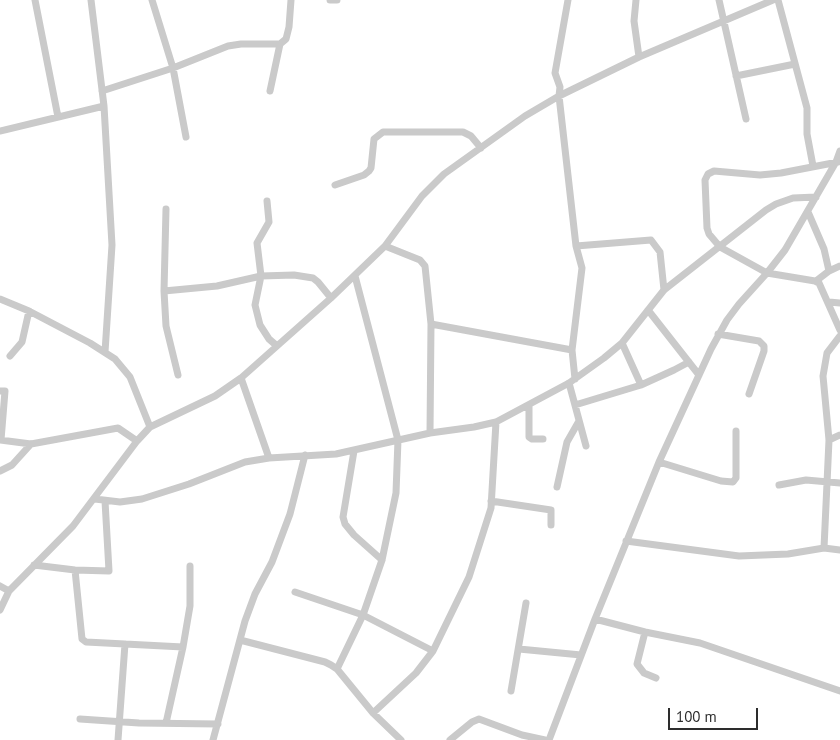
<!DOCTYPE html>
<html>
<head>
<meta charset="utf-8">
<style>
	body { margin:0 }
	#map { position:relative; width:840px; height:740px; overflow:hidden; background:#fff; font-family:"PT Sans",sans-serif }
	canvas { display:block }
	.scale { position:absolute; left:668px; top:708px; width:90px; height:22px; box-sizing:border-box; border:2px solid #2d2d2d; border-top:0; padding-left:6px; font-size:15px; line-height:18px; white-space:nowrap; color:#2d2d2d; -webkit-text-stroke:4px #fff; paint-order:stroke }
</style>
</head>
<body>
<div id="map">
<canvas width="840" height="740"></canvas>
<div class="scale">100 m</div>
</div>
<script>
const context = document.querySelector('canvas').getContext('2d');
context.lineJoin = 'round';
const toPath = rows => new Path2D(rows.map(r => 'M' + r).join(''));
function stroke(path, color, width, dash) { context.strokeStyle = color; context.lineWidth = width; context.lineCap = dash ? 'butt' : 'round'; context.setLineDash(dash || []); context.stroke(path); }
stroke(toPath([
	[35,0,58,117],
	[91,0,104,106,112,245,105,352],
	[152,0,173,68,186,137],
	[330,0,337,0],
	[568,0,555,73,560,87,559,96,576,246,582,268,572,350,575,379],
	[636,0,634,21,639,57],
	[719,0,746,119],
	[778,0,807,108,807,134,813,166],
	[736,76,795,64],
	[102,91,173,68,228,46,241,44,280,44],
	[270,91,280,44,286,39,289,27,291,0],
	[0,131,104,106],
	[838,162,781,173,760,175,714,171,708,174,705,180,707,228,709,234,720,247,767,273,815,281,819,283,840,330],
	[335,185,364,175,369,171,371,168,374,139,383,132,463,132,471,136,481,148],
	[267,201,269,222,257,243,261,276,255,305,260,325,269,339,277,346],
	[166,209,164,291,166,326,178,375],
	[808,212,824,249,829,271],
	[385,246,420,260,425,266,431,324,430,433],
	[576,246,651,240,660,252,664,290],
	[816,281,829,271,840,266],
	[164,291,217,286,261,276,294,275,313,278,318,282,331,298],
	[0,299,29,311,90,343,115,359,130,377,150,427],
	[829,302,840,303],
	[648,310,699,375],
	[431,324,572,350],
	[718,334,759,341,764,346,764,351,749,394],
	[622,343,641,385],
	[10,356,22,342,29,311],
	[241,378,269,458],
	[569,383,586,446],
	[0,391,5,391,1,440],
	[575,405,641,385,674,370,689,362],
	[529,406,529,437,532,439,543,439],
	[0,440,31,444,118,428,137,441],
	[829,440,840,435],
	[354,451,343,517,345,524,354,535,382,560],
	[659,462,721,481,733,482,736,478,736,431],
	[0,471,12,465,31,444],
	[779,485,806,480,840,483],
	[557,487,567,442,579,421],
	[95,499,120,502,142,499,189,484,245,462,269,458,336,454,430,433,474,427,496,422,569,383,604,358,622,343,664,290,766,210,776,204,793,198,816,197],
	[491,501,551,510,551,525],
	[626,541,739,556,788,554,824,548,840,550],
	[824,548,829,440,823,376,827,353,840,336],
	[34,565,75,570,109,571,105,501],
	[75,570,82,639,86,642,183,647],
	[0,586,9,591],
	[295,592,363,615,433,651],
	[0,610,9,591,73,526,137,441,150,427,215,396,241,378,331,298,385,246,422,196,444,174,525,116,559,96,639,57,773,0],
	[595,619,645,632,700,643,840,691],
	[645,632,637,664,644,673,656,678],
	[240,640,325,662,331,665,337,669,373,713,401,740],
	[519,649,581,655],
	[337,669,363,615,382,560,396,493,398,440,355,276],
	[511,691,526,603],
	[373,713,416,673,433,651,469,577,491,508,496,422],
	[80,719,139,723,218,724],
	[166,723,183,647,190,606,190,566],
	[118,740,125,644],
	[213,740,245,621,255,594,272,562,290,514,305,455],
	[450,740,472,722,479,719,522,735,545,740],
	[549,740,595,619,659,462,711,349,727,320,739,304,767,273,785,250,836,162,840,151]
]), '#cacaca', 7);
</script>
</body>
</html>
